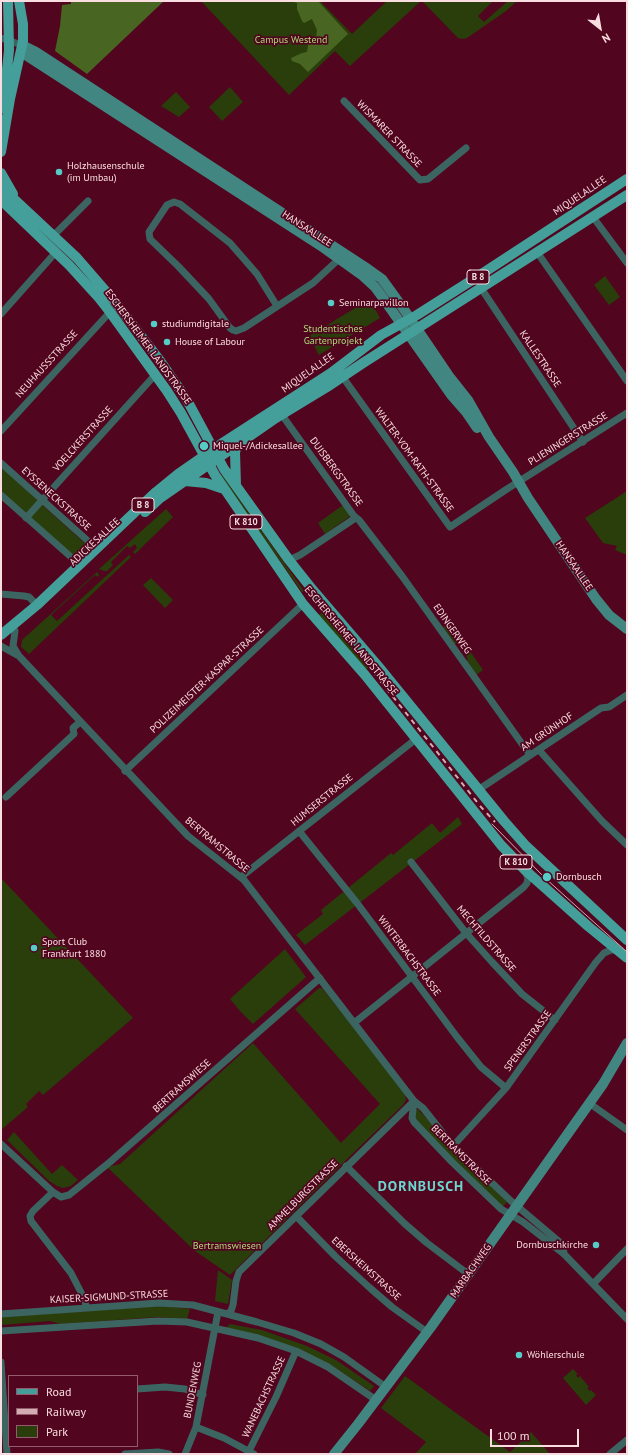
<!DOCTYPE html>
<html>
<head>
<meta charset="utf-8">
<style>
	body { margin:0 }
	#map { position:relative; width:628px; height:1455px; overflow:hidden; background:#51051e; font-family:"PT Sans",sans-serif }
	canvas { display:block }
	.frame { position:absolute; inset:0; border:2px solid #f9dde0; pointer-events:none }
	.legend { position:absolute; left:8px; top:1375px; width:130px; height:72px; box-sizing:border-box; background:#51051e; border:1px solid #945b6c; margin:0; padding:5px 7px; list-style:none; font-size:12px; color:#f9dde0 }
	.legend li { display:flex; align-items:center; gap:8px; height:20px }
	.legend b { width:20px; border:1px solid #945b6c }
	.north { position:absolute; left:580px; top:8px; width:40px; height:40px; -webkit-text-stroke:3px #51051e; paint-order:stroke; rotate:149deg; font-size:11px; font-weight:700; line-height:16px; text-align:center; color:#f9dde0 }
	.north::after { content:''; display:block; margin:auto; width:14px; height:18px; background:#f9dde0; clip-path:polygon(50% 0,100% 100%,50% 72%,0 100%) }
	.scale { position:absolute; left:490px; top:1429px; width:89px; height:18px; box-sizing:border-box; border:2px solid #f9dde0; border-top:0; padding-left:5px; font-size:12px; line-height:14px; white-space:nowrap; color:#f9dde0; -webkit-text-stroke:3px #51051e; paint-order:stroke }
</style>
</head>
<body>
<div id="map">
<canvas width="628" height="1455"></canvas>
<div class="frame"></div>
<ul class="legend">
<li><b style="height:5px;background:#449f9a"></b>Road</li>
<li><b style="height:5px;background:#d3acb4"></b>Railway</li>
<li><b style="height:11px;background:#293e0a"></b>Park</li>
</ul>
<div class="north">N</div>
<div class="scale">100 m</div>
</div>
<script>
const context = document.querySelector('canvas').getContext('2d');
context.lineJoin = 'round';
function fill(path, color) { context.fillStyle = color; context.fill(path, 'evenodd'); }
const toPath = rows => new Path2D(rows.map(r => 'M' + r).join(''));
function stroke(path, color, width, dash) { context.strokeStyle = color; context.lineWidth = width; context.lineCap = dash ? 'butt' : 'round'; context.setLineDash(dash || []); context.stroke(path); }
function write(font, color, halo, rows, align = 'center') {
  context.font = font + ' "PT Sans",sans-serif'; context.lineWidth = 3.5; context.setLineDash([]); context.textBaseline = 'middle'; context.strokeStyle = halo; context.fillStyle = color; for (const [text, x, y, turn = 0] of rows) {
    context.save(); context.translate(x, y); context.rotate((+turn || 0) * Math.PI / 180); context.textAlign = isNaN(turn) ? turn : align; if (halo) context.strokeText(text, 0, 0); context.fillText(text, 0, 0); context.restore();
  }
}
fill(toPath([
	[201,1,320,1,352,34,387,1,421,1,350,66,335,51,289,95],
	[422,1,493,1,478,16,484,22,508,1,517,1,506,11,467,38,463,39,458,38],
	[230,87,243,102,222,121,209,107],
	[176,92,190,107,179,117,161,106],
	[605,276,620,297,609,305,594,285],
	[370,299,380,318,319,355,309,336],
	[1,466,39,502,89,547,76,558,1,495],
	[222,475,304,591,303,592,302,592,220,476],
	[627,491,627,555,615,550,617,546,603,543,585,518],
	[343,505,350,515,349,517,325,534,318,523],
	[166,509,173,517,135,554,133,552,137,548,135,544,130,548,127,546,111,562,113,565,107,571,104,571,99,569],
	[129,555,131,557,29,654,21,647,22,640,97,572,99,575,98,577,95,575,51,615,57,621],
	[151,578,173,600,165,608,143,585],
	[322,612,350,644,359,652,371,666,365,670,316,617],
	[450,622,483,670,476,675,466,661,468,659,457,643,454,645,442,628],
	[458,817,462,824,305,945,296,935,323,914,321,910,391,853,393,855,432,823,440,833],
	[1,878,133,1018,43,1095,39,1091,26,1104,28,1107,1,1130],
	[285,949,306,977,253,1024,240,1011,230,999],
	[319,988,322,988,351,1024,405,1094,406,1100,403,1105,343,1163,230,1275,195,1251,107,1167,120,1164,253,1043,341,1143,380,1104,295,1009],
	[418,1109,452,1147,507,1202,503,1207,453,1160,414,1119,415,1111],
	[14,1132,52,1174,62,1165,78,1180,71,1186,63,1188,57,1186,49,1181,7,1140],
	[218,1270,232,1280,228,1304,215,1301],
	[160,1306,190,1309,187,1319,158,1317,60,1324,50,1321,1,1325,1,1317],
	[230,1324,262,1330,307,1346,336,1360,374,1386,370,1391,331,1365,295,1347,225,1329],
	[573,1369,578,1374,576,1375,578,1378,580,1376,589,1387,587,1388,590,1391,591,1390,596,1395,586,1405,563,1378],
	[405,1376,510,1452,531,1432,550,1454,415,1454,426,1442,381,1408]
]), '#293e0a');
fill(toPath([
	[71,1,164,1,87,74,55,51,60,26,62,5,71,4],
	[291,1,318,1,348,34,308,72,300,64,292,61,291,58,302,53,307,52,309,40,316,38,317,30,312,19,304,23,302,21,297,9,297,3]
]), '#486621');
stroke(toPath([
	[1,38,22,45],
	[344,101,420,180,428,179,466,148],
	[593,217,627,263],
	[54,235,88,201],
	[537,252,627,381],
	[481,288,583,442],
	[277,306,257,274,230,243,180,204,174,202,167,205,149,232,150,239,178,266,209,299,230,328,233,330,236,331,244,328,313,283,339,259],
	[1,314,56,252],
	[342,376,450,527,507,489,627,413],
	[282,415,354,516,354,519,300,555,289,560],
	[1,431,110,312],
	[1,463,97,549],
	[1,495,80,565],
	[354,516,359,520,402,576,530,755],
	[26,518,155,375],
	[1,594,24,596,29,597,37,605],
	[15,631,13,646,19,656,188,836,244,880,414,1101,423,1108,453,1146,511,1201,563,1245,564,1254],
	[1,646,17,655],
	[539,750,602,821,627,845],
	[125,771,303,604],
	[478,790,601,708,609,707,627,695],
	[6,797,74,734,73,728,80,722],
	[299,831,357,903,457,1037,481,1067,506,1088],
	[411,862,466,933,492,962,522,994,555,1020],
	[241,877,416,739],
	[354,1023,524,887,527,883,528,878,525,871],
	[414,1101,412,1118,414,1122,452,1162,501,1209,523,1222,564,1254,627,1319],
	[589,1103,627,1130],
	[1,1144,53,1192,61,1197,69,1195,110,1162,320,978],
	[453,1146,506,1088,596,962,604,953,611,950,617,950],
	[346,1166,405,1224,427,1243,468,1274],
	[53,1192,33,1211,30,1216,31,1221,71,1273,85,1300,86,1308],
	[296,1216,336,1257,370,1288,392,1307,427,1332],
	[593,1284,627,1249],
	[1,1314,159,1303,193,1305,257,1322,294,1333,321,1344,344,1357,386,1387],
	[227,1314,231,1311,233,1305,236,1281,239,1272,414,1101],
	[1,1331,158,1321,187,1322,258,1338,296,1351,328,1367,376,1400],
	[1,1362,7,1454],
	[137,1389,165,1387,185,1389,203,1395],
	[196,1427,224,1438,254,1454],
	[249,1451,276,1397,296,1351],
	[125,1454,158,1452,169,1454],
	[185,1454,196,1427,218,1312],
	[610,1454,627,1440]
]), '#3c6562', 7);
stroke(toPath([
	[22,45,36,52,368,269,382,279,403,308,449,376,468,400,489,437,513,472,528,498,596,599,609,615,627,629],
	[21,52,321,246,363,276,375,287,383,298,452,396,466,412,477,428],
	[334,1454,358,1424,431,1327,603,1084,627,1043]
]), '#428681', 10);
stroke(toPath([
	[3,108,9,50,8,1],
	[1,152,10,99,23,41,23,24,19,1],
	[1,173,13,194],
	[1,187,77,258,116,303,161,362,187,400,224,469,289,560,312,589,378,666,504,821,526,846,627,940],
	[1,200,69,265,99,298,110,312,167,391,181,413,215,475,303,604,365,675,501,845,525,870,589,927,627,958],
	[185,481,206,483,224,489],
	[236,485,235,452,238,444],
	[145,512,159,499,276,418,327,387,363,363,627,195],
	[1,635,37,605,156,492,178,474,221,444,331,373,381,335,417,315,480,275,627,179]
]), '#449f9a', 10);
stroke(toPath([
	[492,824,545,878,627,952]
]), '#d3acb4', 1);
stroke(toPath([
	[374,673,481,807,495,822]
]), '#d3acb4', 2, [5, 5]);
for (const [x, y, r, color] of [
	[59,172,4,"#55cdc6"],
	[331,303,4,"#55cdc6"],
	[154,324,4,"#55cdc6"],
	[167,342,4,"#55cdc6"],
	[204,446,5,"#55cdc6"],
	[547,877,5,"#55cdc6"],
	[34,948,4,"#55cdc6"],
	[596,1245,4,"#55cdc6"],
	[519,1355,4,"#55cdc6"]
]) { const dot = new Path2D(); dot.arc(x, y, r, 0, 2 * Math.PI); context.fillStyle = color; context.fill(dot); stroke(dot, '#51051e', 1.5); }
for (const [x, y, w] of [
	[478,277,22],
	[143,505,22],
	[246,522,32],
	[516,862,32]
]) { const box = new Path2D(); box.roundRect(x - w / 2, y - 7, w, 14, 3); context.fillStyle = '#51051e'; context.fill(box); stroke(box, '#f9dde0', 1); }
write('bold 9px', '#f9dde0', null, [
	["B 8",478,277],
	["B 8",143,505],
	["K 810",246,522],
	["K 810",516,862]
]);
write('10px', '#adda7b', '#51051e', [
	["Campus Westend",291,40],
	["Studentisches",333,329],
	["Gartenprojekt",333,341],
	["Bertramswiesen",227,1246]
]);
write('10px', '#f9dde0', '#51051e', [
	["WISMARER STRASSE",389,134,46],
	["MIQUELALLEE",580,196,-34],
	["HANSAALLEE",307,229,33],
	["ESCHERSHEIMER LANDSTRASSE",148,347,54],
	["KALLESTRASSE",540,359,56],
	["NEUHAUSSSTRASSE",47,364,-48],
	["MIQUELALLEE",308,373,-35],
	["VOELCKERSTRASSE",83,439,-48],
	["PLIENINGERSTRASSE",568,439,-32],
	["WALTER-VOM-RATH-STRASSE",414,460,54],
	["DUISBERGSTRASSE",336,472,54],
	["EYSSENECKSTRASSE",56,499,42],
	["ADICKESALLEE",95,542,-43],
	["HANSAALLEE",574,566,56],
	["EDINGERWEG",452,629,55],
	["ESCHERSHEIMER LANDSTRASSE",351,641,50],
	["POLIZEIMEISTER-KASPAR-STRASSE",207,680,-43],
	["AM GRÜNHOF",547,732,-34],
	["HUMSERSTRASSE",322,800,-39],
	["BERTRAMSTRASSE",217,845,40],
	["MECHTILDSTRASSE",486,939,49],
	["WINTERBACHSTRASSE",409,956,53],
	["SPENERSTRASSE",528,1041,-54],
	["BERTRAMSWIESE",182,1086,-42],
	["BERTRAMSTRASSE",461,1155,45],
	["AMMELBURGSTRASSE",303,1195,-45],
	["EBERSHEIMSTRASSE",366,1269,42],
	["MARBACHWEG",471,1271,-55],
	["KAISER-SIGMUND-STRASSE",109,1297,-3],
	["BUNDENWEG",193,1390,-79],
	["WANEBACHSTRASSE",264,1397,-65]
]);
write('10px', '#f9dde0', '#51051e', [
	["Holzhausenschule",67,166],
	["(im Umbau)",67,178],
	["Seminarpavillon",339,303],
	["studiumdigitale",162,324],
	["House of Labour",175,342],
	["Miquel-/Adickesallee",213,446],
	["Dornbusch",556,877],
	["Sport Club",42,942],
	["Frankfurt 1880",42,954],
	["Dornbuschkirche",588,1245,"right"],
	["Wöhlerschule",527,1355]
], 'left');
context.letterSpacing = '1px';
write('bold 14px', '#6cd7d0', '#51051e', [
	["DORNBUSCH",421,1187]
]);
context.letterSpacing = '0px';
</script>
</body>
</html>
